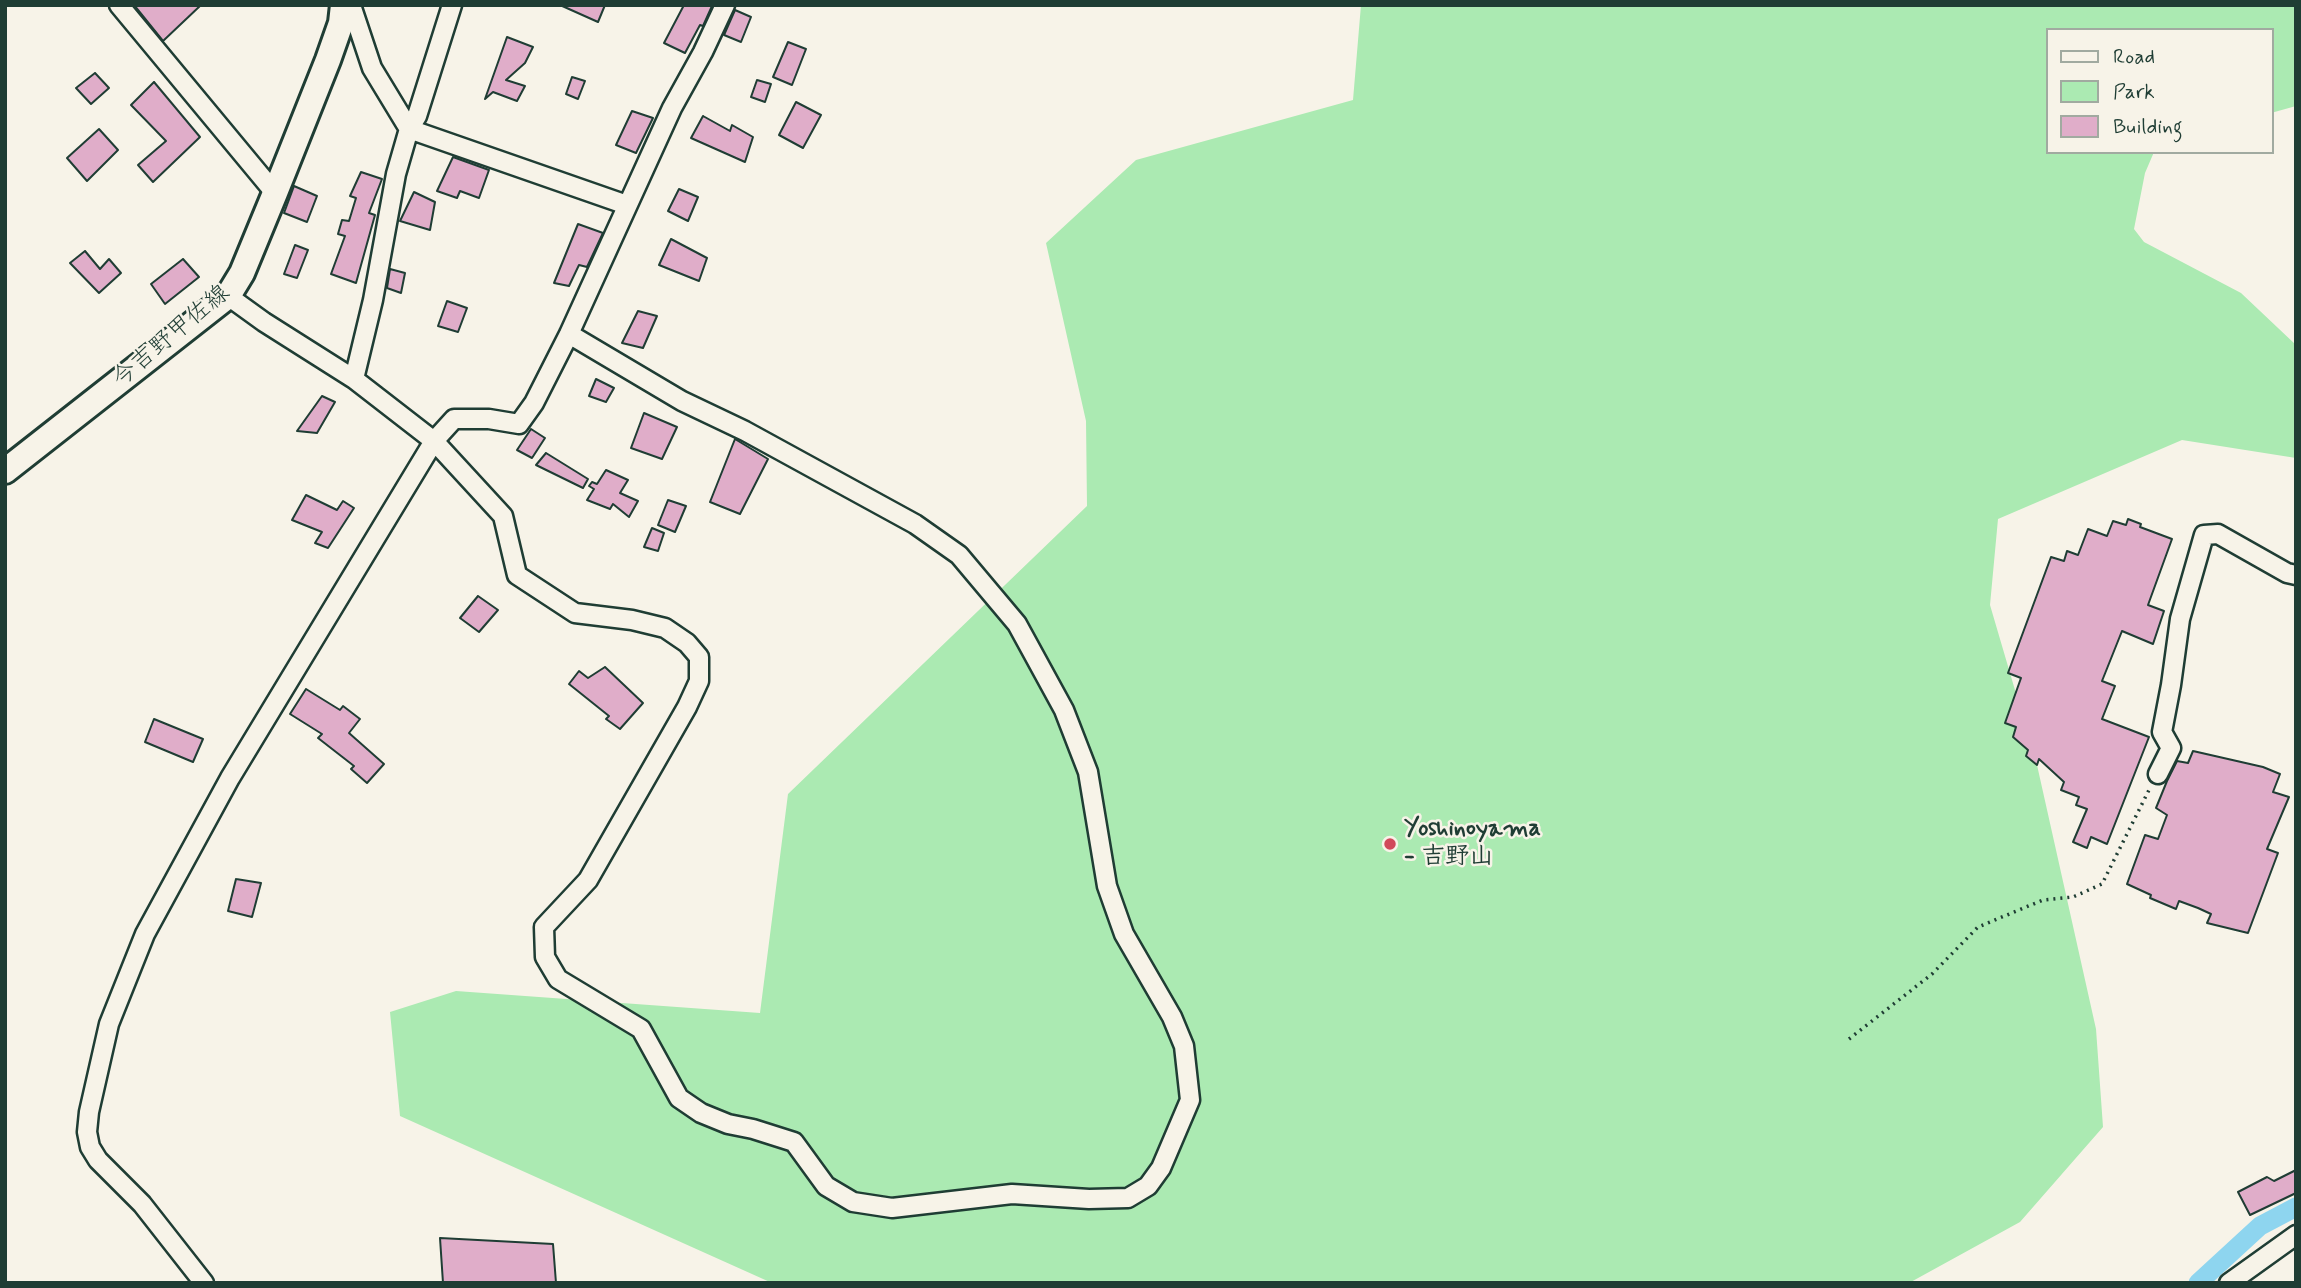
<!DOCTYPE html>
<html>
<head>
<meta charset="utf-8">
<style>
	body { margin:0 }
	#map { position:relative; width:2301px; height:1288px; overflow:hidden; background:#f7f3e8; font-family:Mynerve,sans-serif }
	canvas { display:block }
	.frame { position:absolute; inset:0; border:7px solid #1f3d34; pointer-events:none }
	.legend { position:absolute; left:2046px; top:28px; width:228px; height:126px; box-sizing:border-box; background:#f7f3e8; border:2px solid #a1aaa0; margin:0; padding:9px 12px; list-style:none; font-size:21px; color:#1f3d34 }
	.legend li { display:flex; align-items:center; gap:14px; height:35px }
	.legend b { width:35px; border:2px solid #a1aaa0 }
</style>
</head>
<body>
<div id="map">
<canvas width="2301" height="1288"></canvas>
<div class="frame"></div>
<ul class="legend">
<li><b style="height:9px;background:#f7f3e8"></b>Road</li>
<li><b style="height:19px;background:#abeab2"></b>Park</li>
<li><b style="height:19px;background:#e0adc9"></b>Building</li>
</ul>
</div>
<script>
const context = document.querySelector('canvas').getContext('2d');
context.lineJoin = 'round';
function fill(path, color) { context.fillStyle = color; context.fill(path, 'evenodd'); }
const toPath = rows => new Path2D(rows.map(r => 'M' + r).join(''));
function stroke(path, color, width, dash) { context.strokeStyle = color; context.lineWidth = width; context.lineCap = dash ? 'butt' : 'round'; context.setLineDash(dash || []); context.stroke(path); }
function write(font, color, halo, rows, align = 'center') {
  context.font = font + ' Mynerve,"Klee One",sans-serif'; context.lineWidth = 5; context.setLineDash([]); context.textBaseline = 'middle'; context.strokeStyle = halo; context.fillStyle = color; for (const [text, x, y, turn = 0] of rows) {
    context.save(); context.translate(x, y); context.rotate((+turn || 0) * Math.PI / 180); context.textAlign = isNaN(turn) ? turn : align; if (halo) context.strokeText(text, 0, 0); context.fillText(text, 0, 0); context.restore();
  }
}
fill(toPath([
	[1361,5,2296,5,2296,106,2271,113,2271,30,2047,30,2047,152,2154,152,2145,173,2134,229,2144,242,2241,293,2296,345,2296,458,2182,440,1998,519,1990,605,2037,765,2096,1029,2103,1127,2020,1222,1909,1283,772,1283,400,1116,390,1012,456,991,760,1013,788,794,1087,506,1086,421,1046,243,1136,160,1353,100]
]), '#abeab2');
stroke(toPath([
	[2198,1283,2260,1226,2296,1207]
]), '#8ed5ef', 19);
const building = toPath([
	[134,5,201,5,163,41,134,5],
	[560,5,605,5,598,22,560,5],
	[684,5,712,6,703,26,700,25,685,53,664,43,684,5],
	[735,10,751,17,741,42,724,35,735,10],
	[507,37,533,47,525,63,506,80,525,86,517,101,493,92,485,99,507,37],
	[788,42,806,49,792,85,773,77,788,42],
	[95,73,109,88,91,104,76,88,95,73],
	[572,77,585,81,578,99,566,94,572,77],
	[757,80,771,84,765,102,751,97,757,80],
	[154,82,200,137,153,182,138,165,166,141,131,105,154,82],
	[796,102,821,115,803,148,779,135,796,102],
	[632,111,653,118,636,153,616,145,632,111],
	[703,116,730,131,732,125,753,137,745,162,691,138,703,116],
	[99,129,118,150,87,181,67,158,99,129],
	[453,157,489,170,479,198,460,191,457,198,437,191,453,157],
	[361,172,382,179,369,213,375,215,356,283,331,274,345,236,338,234,342,220,349,221,356,198,350,196,361,172],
	[294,186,317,196,307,222,284,213,294,186],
	[679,189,698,197,688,221,668,211,679,189],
	[414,192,435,202,430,230,400,221,414,192],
	[578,224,603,233,587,267,579,265,569,286,554,283,578,224],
	[671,239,707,258,699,281,659,265,671,239],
	[295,245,308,250,297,278,284,274,295,245],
	[85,251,100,269,109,259,121,273,99,293,70,263,85,251],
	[183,259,199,277,165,304,151,284,183,259],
	[390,269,405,273,401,293,387,288,390,269],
	[447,301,467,308,458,332,438,326,447,301],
	[638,311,657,316,643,348,622,343,638,311],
	[596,379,614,388,606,402,589,396,596,379],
	[322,396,335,402,317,433,297,431,322,396],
	[644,413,677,427,662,459,631,448,644,413],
	[531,429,545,438,532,458,517,450,531,429],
	[735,439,768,459,740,514,710,502,735,439],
	[546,453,588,479,583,488,536,465,546,453],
	[606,470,628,480,620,493,638,501,629,517,613,504,610,509,587,500,594,489,589,486,592,482,597,484,606,470],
	[306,495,337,510,343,501,354,508,328,548,315,543,322,532,292,520,306,495],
	[668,500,686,506,675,532,658,525,668,500],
	[2128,519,2141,524,2140,527,2172,539,2148,605,2164,611,2153,644,2122,631,2102,681,2115,686,2102,719,2149,737,2107,844,2091,837,2087,848,2073,842,2087,809,2076,805,2079,797,2061,790,2064,782,2039,759,2037,765,2026,756,2028,750,2013,737,2016,727,2005,723,2021,678,2008,673,2051,557,2064,561,2067,551,2078,555,2088,529,2107,536,2113,521,2126,525,2128,519],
	[652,528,664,533,658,551,644,547,652,528],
	[478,596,498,610,479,632,460,618,478,596],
	[605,667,643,703,620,729,606,719,609,716,569,684,579,671,588,678,605,667],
	[306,689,340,710,343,706,360,719,349,733,384,764,367,783,351,769,354,766,318,738,322,734,290,714,306,689],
	[154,719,203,739,193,762,145,742,154,719],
	[2193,751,2263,767,2280,774,2273,792,2289,797,2267,849,2278,853,2248,933,2207,923,2211,914,2198,908,2179,901,2176,909,2150,898,2151,895,2127,884,2145,835,2158,839,2167,815,2156,808,2167,781,2177,761,2188,763,2193,751],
	[236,879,261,883,252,917,228,911,236,879],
	[2296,1170,2296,1193,2250,1215,2238,1192,2267,1177,2274,1181,2296,1170],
	[440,1238,553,1244,556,1283,443,1283,440,1238]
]);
fill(building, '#e0adc9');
stroke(building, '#1f3d34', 2);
const minor = toPath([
	[119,5,275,193],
	[351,5,372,68,409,129,417,116,452,5],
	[228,296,264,322,354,379,434,441,503,516,517,575,575,613,632,620,665,628,687,643,699,657,699,681,687,707,588,880,544,927,545,957,558,979,641,1029,679,1098,701,1113,728,1124,753,1129,794,1142,826,1186,853,1202,892,1208,1012,1194,1089,1199,1128,1198,1148,1186,1161,1168,1190,1100,1184,1046,1172,1017,1124,934,1107,886,1088,772,1064,710,1017,624,959,555,915,524,745,431,682,401,569,334],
	[354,379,373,300,396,174,409,129,627,205],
	[2158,774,2171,748,2162,732,2171,685,2180,619,2204,535,2218,534,2287,573,2296,575],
	[204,1283,142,1204,98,1160,90,1147,87,1132,89,1112,109,1024,145,934,230,778,434,441,454,419,489,419,519,424,534,403,569,334,672,108,703,52,725,5],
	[2229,1283,2296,1235]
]);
const secondary = toPath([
	[5,471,228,296,242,273,275,193,328,60,341,23,343,5]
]);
stroke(minor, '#1f3d34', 23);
stroke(secondary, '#1f3d34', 30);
stroke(toPath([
	[1849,1039,1932,974,1978,927,2043,900,2073,897,2102,884,2150,788]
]), '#1f3d34', 3.5, [2, 5]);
stroke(minor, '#f7f3e8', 18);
stroke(secondary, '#f7f3e8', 24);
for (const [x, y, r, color] of [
	[1390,844,7,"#d1495b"]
]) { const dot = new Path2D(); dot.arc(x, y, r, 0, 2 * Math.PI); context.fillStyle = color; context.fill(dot); stroke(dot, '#f7f3e8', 2.5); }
write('24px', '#1f3d34', '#f7f3e8', [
	["今吉野甲佐線",172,337,-40]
]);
write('bold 24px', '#1f3d34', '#f7f3e8', [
	["Yoshinoyama",1404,830],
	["- 吉野山",1404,858]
], 'left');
</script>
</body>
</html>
